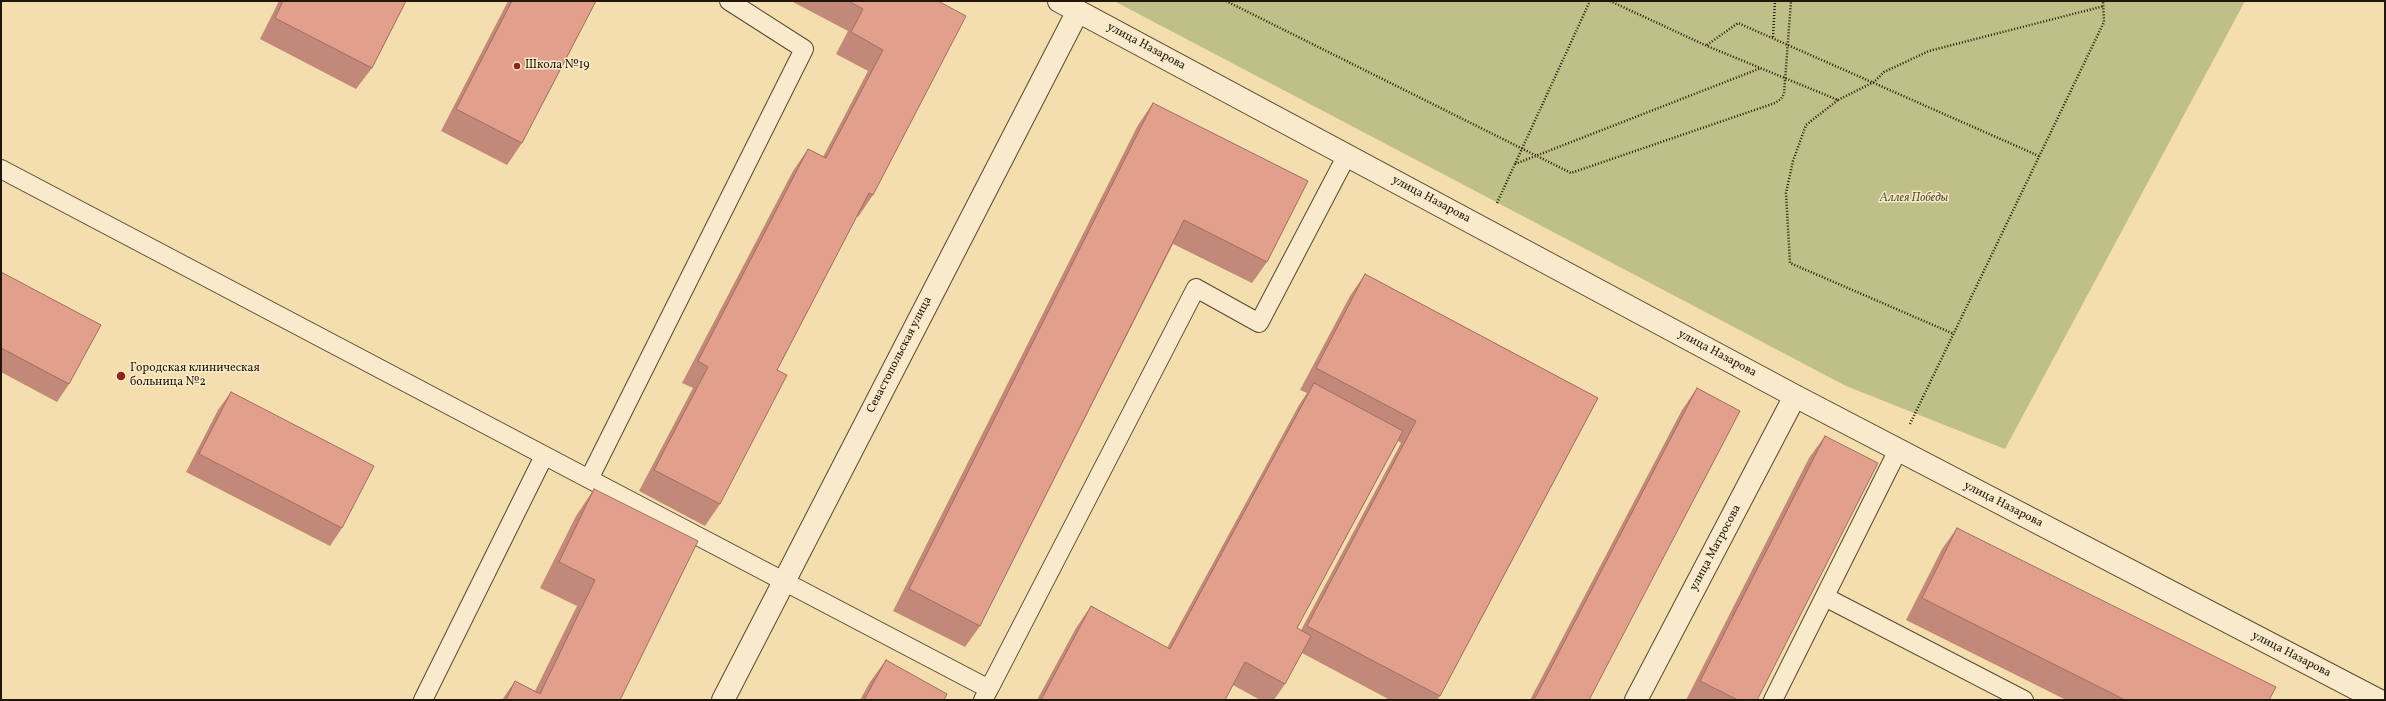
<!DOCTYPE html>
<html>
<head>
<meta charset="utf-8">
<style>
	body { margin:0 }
	#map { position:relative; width:2386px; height:701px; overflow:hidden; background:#f5deae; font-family:Vollkorn,serif }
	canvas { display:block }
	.frame { position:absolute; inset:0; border:2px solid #20160a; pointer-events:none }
</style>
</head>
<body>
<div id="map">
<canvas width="2386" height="701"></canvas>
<div class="frame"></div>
</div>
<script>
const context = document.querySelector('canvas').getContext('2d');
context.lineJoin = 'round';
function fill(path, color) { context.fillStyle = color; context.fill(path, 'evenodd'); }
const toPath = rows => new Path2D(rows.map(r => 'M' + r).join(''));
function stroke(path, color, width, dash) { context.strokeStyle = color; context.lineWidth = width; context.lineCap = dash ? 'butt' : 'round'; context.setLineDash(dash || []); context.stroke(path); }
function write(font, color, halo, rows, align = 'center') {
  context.font = font + ' Vollkorn,serif'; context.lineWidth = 3; context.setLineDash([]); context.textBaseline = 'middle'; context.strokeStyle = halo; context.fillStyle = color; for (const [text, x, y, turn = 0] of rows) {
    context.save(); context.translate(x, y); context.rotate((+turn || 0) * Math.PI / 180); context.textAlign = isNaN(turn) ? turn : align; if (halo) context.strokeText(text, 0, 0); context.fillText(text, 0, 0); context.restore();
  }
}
fill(toPath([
	[1114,1,2245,1,2005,449,1846,386]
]), '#bfc088');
const service = toPath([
	[729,1,804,49,589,479,989,689,983,700],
	[1,169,589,479],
	[1825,597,2024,700],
	[989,689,1196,288,1259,323,1347,155],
	[423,700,544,456],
	[1773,700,1898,450]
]);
const minor = toPath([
	[1059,1,1795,396,2378,700],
	[723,700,1078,11],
	[1636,700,1795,396]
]);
stroke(service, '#554833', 20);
stroke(minor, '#554833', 24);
stroke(toPath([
	[1226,1,1571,173,1775,103,1781,99,1784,94,1791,1],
	[1610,1,1707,46,1838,100,1806,125,1793,161,1786,193,1790,263,1954,334],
	[1773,37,1775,1],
	[1707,45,1738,23,2039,156],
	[1838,100,1874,82,1884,72,1929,51,2104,6],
	[1515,164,1761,68],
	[1497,203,1590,1],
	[1910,424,2104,22,2103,1]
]), '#20160a', 2.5, [1, 2]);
stroke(service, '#f8eaca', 18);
stroke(minor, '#f8eaca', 22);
fill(toPath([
	[279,1,406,1,372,68,356,89,260,39],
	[508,1,596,1,522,143,507,165,441,131],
	[791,1,938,1,873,195,858,217,857,216,777,370,720,504,705,526,639,491,693,388,682,383,793,171,808,149,823,157,868,71,836,54,848,31],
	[1153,103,1267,262,1252,283,1173,244,980,626,965,647,893,611,1138,125],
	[1,272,69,384,57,402,1,372],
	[1365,274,1598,398,1440,696,1437,700,1390,700,1302,653,1285,684,1274,700,1260,700,1233,685,1225,700,1037,700,1076,628,1091,606,1167,648,1299,405,1307,393,1300,390,1350,296],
	[1398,441,1401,443,1301,630,1297,628],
	[1697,388,1589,700,1530,700,1682,410],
	[231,392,342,528,330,546,186,472,218,410],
	[1825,436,1757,700,1686,700,1809,458],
	[594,489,620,700,502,700,515,681,535,691,577,606,540,588,576,516],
	[1957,528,2269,700,2066,700,1906,620,1942,549],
	[886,660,944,700,860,700,870,682]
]), '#c28978');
const building = toPath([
	[283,1,406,1,372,68,275,18,283,1],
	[512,1,596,1,522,143,456,109,512,1],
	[848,1,938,1,966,16,873,195,869,193,777,370,787,375,720,504,654,470,708,367,698,361,808,149,826,158,883,50,851,32,863,9,848,1],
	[1153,103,1308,181,1267,262,1184,220,980,626,909,589,1153,103],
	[1,272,101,325,69,384,1,348,1,272],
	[1365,274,1598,398,1440,696,1307,626,1416,421,1316,368,1365,274],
	[1314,383,1403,431,1297,628,1311,636,1285,684,1245,662,1225,700,1041,700,1091,606,1170,649,1314,383],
	[1697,388,1740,411,1589,700,1534,700,1697,388],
	[231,392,374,466,342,528,199,454,231,392],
	[1825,436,1878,463,1757,700,1738,700,1700,681,1825,436],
	[594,489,698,541,620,700,506,700,515,681,540,694,595,580,559,562,594,489],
	[1957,528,2276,687,2269,700,2125,700,1922,598,1957,528],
	[886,660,947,694,944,700,864,700,886,660]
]);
fill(building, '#e29f8c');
stroke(building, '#9e6f62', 1);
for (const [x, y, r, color] of [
	[517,66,4,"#8f2418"],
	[121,376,5,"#8f2418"]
]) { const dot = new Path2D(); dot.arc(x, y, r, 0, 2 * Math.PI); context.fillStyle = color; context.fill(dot); stroke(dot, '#f8eaca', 1.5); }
write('12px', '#20160a', '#f8eaca', [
	["улица Назарова",1146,47,28],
	["улица Назарова",1431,200,28],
	["улица Назарова",1717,354,28],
	["Севастопольская улица",900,355,-63],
	["улица Назарова",2003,505,27],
	["улица Матросова",1716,548,-62],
	["улица Назарова",2291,655,27]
]);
write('12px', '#20160a', '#f8eaca', [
	["Школа №19",525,66],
	["Городская клиническая",130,369],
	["больница №2",130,383]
], 'left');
write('italic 12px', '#585236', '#f8eaca', [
	["Аллея Победы",1914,199]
]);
</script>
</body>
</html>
